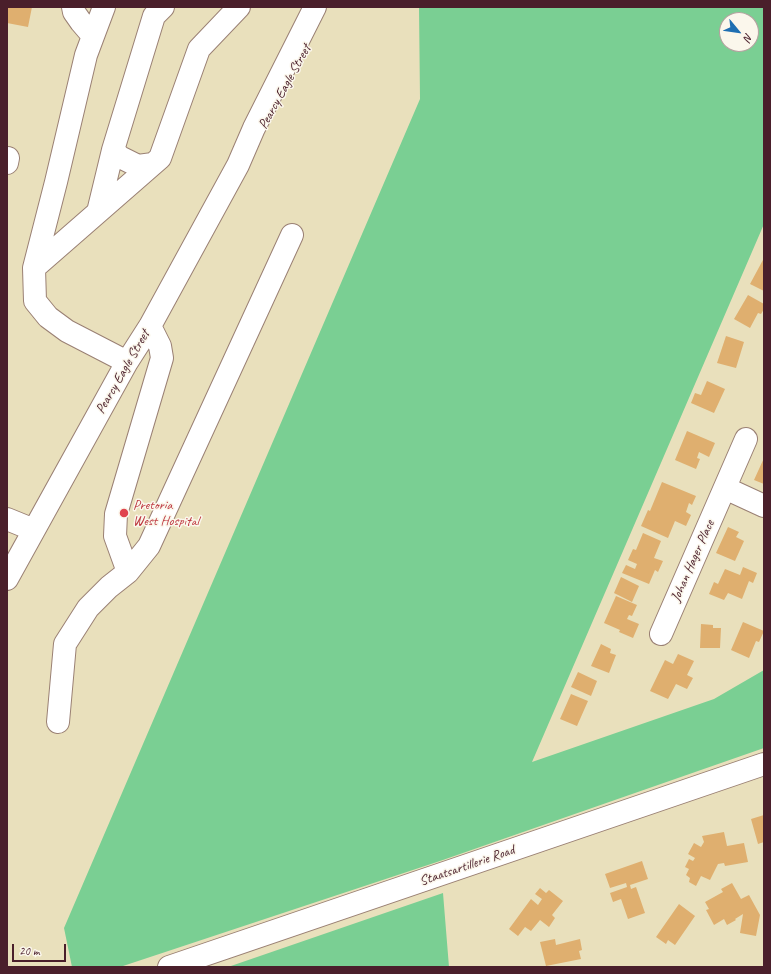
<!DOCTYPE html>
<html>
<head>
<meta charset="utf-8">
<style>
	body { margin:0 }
	#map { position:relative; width:771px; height:974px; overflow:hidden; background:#e9e0bc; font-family:Caveat,sans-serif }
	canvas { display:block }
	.frame { position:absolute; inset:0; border:8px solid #4a1f2b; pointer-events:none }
	.north { position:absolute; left:719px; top:12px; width:40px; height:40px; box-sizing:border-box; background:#fbf7ec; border:1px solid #b4a19f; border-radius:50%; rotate:119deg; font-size:11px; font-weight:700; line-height:16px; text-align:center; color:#4a1f2b }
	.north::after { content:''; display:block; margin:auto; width:14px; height:18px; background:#1f6fb2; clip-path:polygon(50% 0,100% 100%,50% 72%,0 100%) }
	.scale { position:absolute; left:12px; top:944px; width:54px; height:18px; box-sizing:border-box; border:2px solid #4a1f2b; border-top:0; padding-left:5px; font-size:12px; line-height:14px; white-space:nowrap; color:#4a1f2b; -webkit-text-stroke:3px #fbf7ec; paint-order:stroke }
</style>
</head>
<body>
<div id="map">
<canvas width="771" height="974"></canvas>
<div class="frame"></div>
<div class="north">N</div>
<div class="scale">20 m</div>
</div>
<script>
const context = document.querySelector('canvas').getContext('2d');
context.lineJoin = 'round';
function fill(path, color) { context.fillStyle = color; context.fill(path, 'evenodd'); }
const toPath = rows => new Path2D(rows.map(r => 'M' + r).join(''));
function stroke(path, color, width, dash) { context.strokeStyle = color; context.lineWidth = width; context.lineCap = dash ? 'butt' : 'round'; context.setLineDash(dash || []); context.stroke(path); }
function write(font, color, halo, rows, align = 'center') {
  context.font = font + ' Caveat,sans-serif'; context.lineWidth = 3; context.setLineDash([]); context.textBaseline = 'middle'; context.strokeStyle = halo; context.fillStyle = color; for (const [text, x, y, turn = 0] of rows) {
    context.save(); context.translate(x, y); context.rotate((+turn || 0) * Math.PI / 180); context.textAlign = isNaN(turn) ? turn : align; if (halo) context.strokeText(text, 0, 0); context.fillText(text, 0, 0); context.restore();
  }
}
fill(toPath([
	[419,7,764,7,764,224,532,762,714,699,764,670,764,748,440,861,120,967,72,967,64,928,420,99],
	[727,20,751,20,751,44,727,44],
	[443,893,449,967,228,967]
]), '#7acf93');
fill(toPath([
	[7,7,32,7,28,27,7,23],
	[764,258,764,291,750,284],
	[748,295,764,304,764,309,761,314,758,313,750,328,734,319],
	[726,336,744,342,736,368,717,363],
	[707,381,725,389,714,413,691,403,695,393,701,395],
	[687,431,715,443,709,457,699,452,697,458,700,459,696,469,675,460],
	[764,458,764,484,754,480],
	[662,482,696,496,692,505,689,503,686,512,691,515,686,526,675,521,668,538,641,526,648,510,650,511],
	[728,527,739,532,736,537,744,541,735,561,716,553],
	[643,533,661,541,654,558,663,561,658,572,655,570,649,584,622,573,626,565,635,569,637,564,628,560,633,549,636,550],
	[743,567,757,573,753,583,749,581,742,599,728,593,724,600,709,594,714,582,718,584,725,569,740,575],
	[621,577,639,586,632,602,614,593],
	[616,596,637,605,632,616,629,615,627,619,639,624,633,638,619,632,620,630,604,623],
	[743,622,764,631,759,642,756,641,749,658,731,650],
	[701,624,713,625,713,628,721,628,720,648,700,648],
	[601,644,611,649,610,653,616,655,609,673,591,666],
	[678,654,694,661,687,675,693,678,687,689,676,684,668,699,650,691,665,660,673,664],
	[578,672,597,681,591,696,571,687],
	[571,694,588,701,577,726,560,719],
	[764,815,764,842,758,844,751,819],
	[724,832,727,846,744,843,748,862,725,866,724,863,718,864,710,880,701,876,696,886,689,882,690,878,686,875,689,869,685,867,689,859,693,861,695,858,688,854,694,843,701,847,704,842,702,836],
	[642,861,648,879,630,885,631,889,636,887,645,913,628,919,621,899,613,902,610,893,627,887,626,883,610,888,605,874],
	[732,883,741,899,749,895,760,915,756,936,740,933,743,914,735,919,736,920,727,925,724,919,714,925,706,910,709,909,705,902,723,892,721,889],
	[540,888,546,893,549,890,563,901,552,915,555,918,549,927,540,920,531,931,525,927,518,936,509,929,531,899,538,905,542,899,535,894],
	[679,904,695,916,675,945,668,940,666,944,656,937],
	[555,939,556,945,580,939,582,950,579,951,581,959,546,966,540,942]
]), '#dfaf6f');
const minor = toPath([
	[73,7,74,12,81,22,93,36],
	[104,7,86,55,56,182,34,268,35,301,48,317,67,331,127,362],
	[113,150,120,157,138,166,153,164],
	[7,163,8,158],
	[98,212,113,150,154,16,163,7],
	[34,268,160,158,199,49,239,7],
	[725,488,764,506],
	[7,519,34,530],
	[128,572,115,536,116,514,162,358,160,346,150,326],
	[7,579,127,362,150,326,238,165,254,128,315,7],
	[661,634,746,439],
	[58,722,65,644,88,608,109,587,128,572,149,546,292,235],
	[169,967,764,764]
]);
stroke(minor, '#9a8074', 24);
stroke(minor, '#fff', 22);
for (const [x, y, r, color] of [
	[124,513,5,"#e0444e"]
]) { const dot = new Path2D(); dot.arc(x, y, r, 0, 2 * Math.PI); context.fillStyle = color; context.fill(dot); stroke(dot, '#fbf7ec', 1.5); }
write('14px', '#4a1f2b', '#fbf7ec', [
	["Pearcy Eagle Street",285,87,-61],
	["Pearcy Eagle Street",123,372,-60],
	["Johan Hager Place",693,561,-66],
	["Staatsartillerie Road",467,866,-19]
]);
write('14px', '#be3a42', '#fbf7ec', [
	["Pretoria",133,505],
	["West Hospital",133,521]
], 'left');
</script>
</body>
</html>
